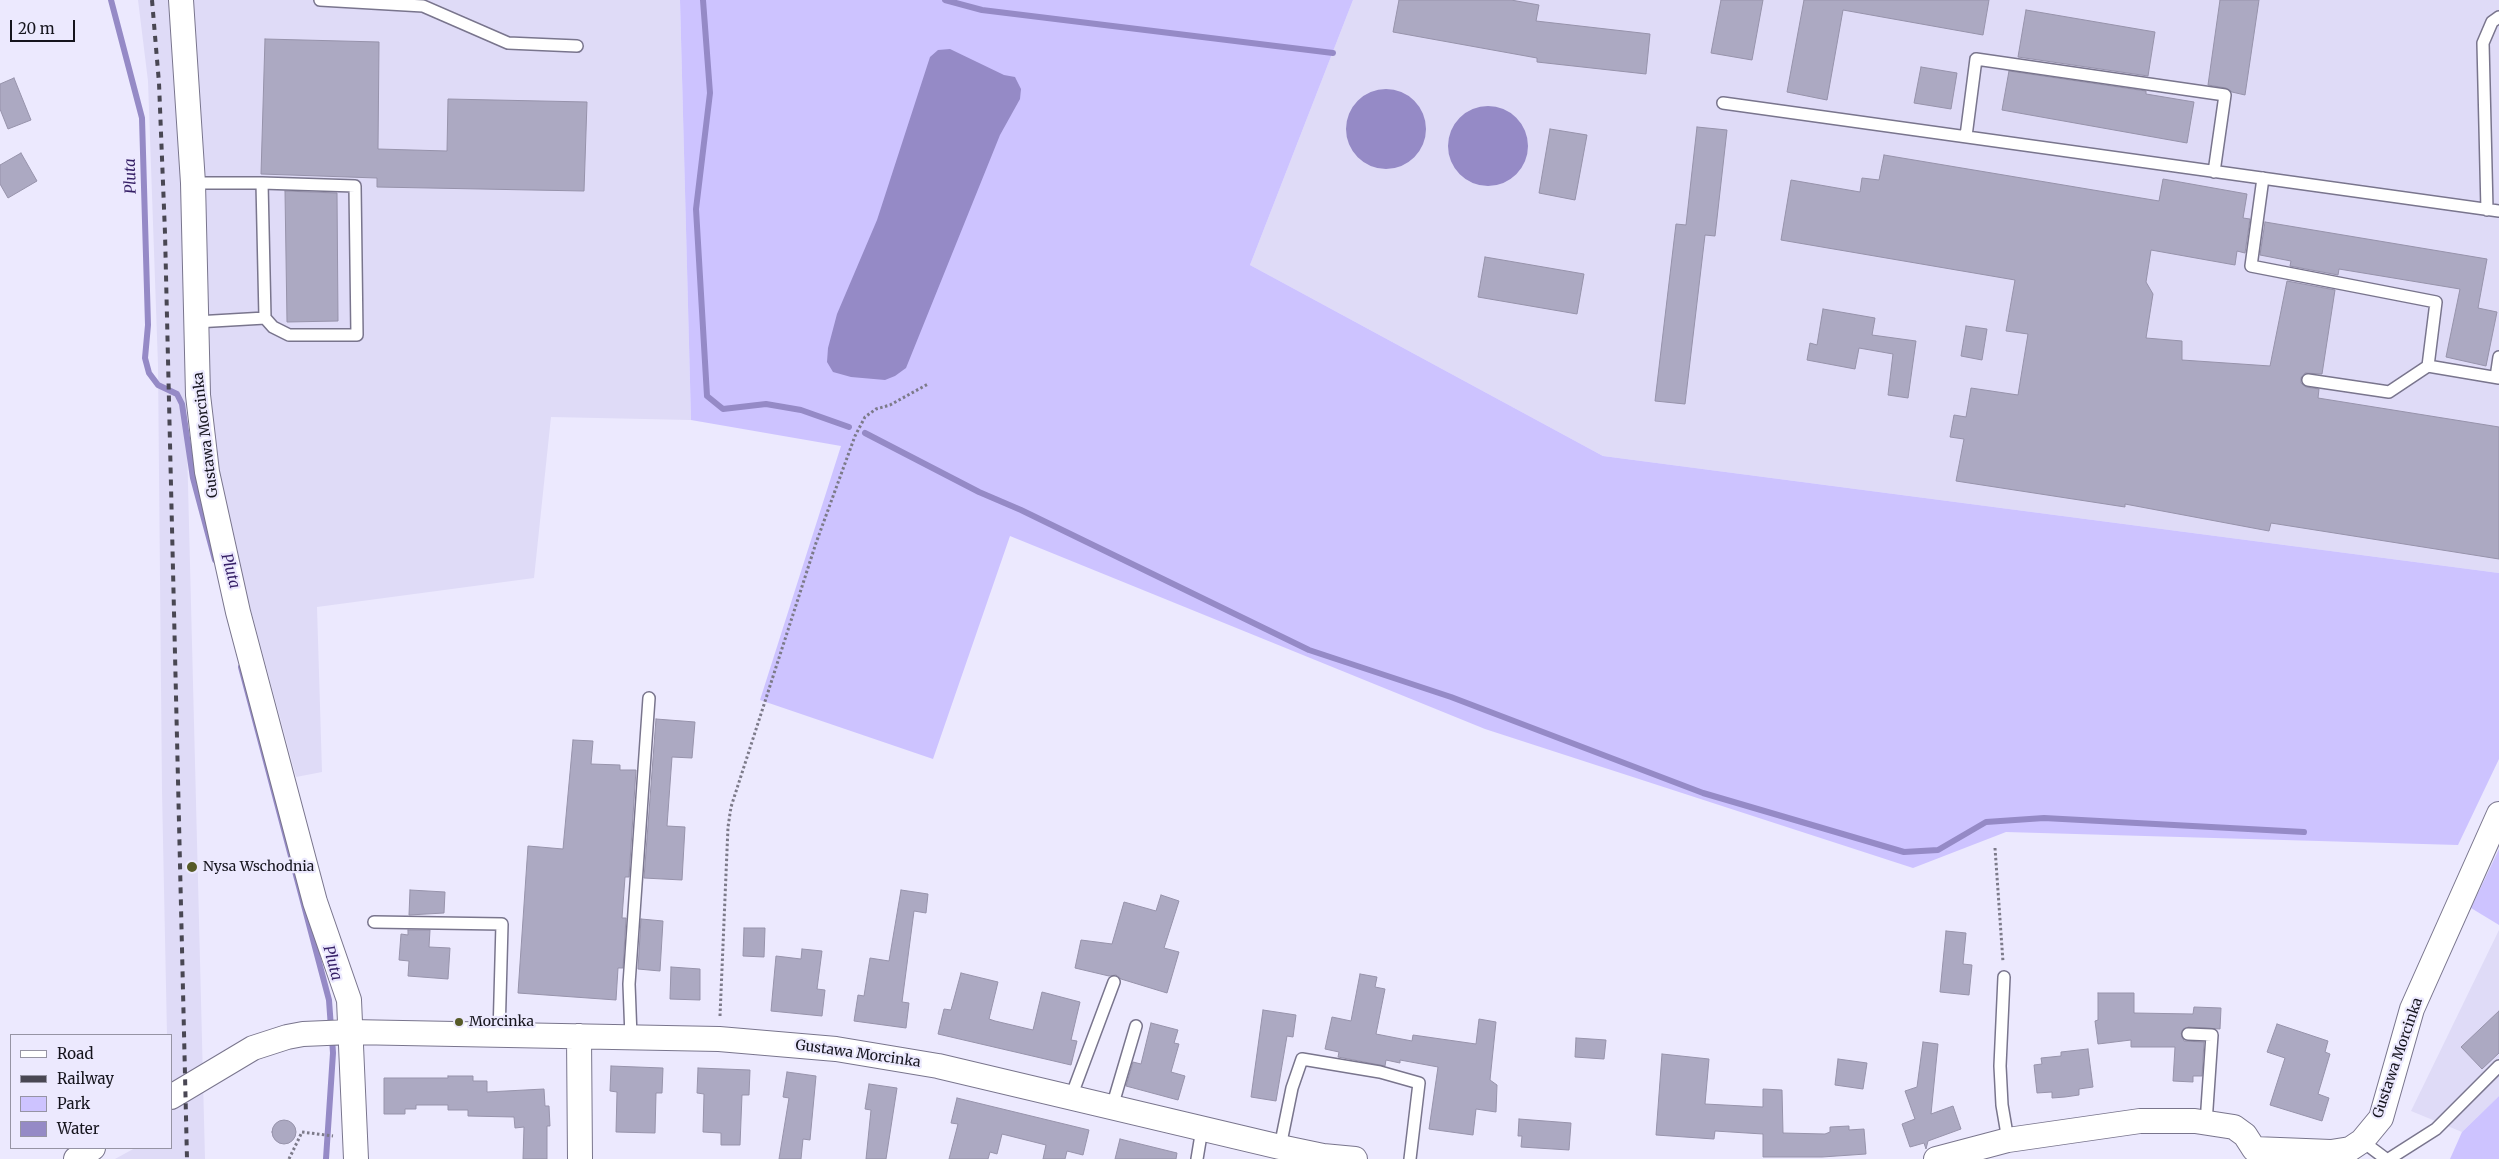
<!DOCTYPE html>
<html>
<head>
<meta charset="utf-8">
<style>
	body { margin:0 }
	#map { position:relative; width:2499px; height:1159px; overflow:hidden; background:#ece9fe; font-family:Merriweather,serif }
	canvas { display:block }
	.legend { position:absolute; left:10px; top:1034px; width:162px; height:115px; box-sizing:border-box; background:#ece9fe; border:1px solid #9694a4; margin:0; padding:6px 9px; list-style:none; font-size:15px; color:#15141d }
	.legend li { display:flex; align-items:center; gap:10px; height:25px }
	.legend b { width:25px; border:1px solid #9694a4 }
	.scale { position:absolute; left:10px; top:20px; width:65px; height:22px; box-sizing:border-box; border:2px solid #15141d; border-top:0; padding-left:6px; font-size:15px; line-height:18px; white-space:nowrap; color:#15141d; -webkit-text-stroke:4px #ece9fe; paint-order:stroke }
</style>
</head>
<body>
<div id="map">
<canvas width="2499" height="1159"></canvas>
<ul class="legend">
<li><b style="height:6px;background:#fff"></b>Road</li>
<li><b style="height:6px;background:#494753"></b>Railway</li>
<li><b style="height:14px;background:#cdc3ff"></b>Park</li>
<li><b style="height:14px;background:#958ac6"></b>Water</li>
</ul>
<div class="scale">20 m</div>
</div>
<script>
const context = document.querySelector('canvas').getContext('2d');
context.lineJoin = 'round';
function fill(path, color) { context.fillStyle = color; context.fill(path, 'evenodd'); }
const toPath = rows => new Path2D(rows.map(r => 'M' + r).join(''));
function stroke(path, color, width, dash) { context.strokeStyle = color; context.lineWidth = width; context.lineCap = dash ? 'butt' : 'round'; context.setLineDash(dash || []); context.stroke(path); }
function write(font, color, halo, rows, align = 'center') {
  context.font = font + ' Merriweather,serif'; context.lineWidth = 4.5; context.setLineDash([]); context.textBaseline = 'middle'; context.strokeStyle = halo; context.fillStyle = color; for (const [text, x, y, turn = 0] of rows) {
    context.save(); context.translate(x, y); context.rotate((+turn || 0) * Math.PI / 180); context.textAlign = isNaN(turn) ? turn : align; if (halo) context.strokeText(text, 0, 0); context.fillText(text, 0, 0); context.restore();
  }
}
fill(toPath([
	[138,0,680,0,691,420,551,417,534,578,317,607,322,772,296,777,185,366,205,1159,115,1159,135,1148,171,1148,171,1035,167,1035,162,791,158,365,148,81],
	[1353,0,2499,0,2499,573,1603,456,1250,265],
	[2499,930,2499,1096,2462,1132,2411,1111]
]), '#dfdbf7');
fill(toPath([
	[680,0,1353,0,1250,265,1603,456,2499,573,2499,759,2458,845,2006,832,1913,868,1485,729,1010,536,933,759,760,700,841,446,691,420],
	[2499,849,2499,925,2471,908],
	[2499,1096,2499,1159,2450,1159,2462,1132]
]), '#cdc3ff');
fill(toPath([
	[950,49,1004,75,1015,77,1021,89,1020,99,1000,135,906,368,895,376,885,380,851,377,833,372,827,362,828,348,837,314,877,220,930,57,938,50],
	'1346 129a40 40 0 1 1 80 0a40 40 0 1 1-80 0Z',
	'1448 146a40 40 0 1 1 80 0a40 40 0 1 1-80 0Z'
]), '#958ac6');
stroke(toPath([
	[111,0,142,118,148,325,145,358,149,373,158,385,177,394,182,404,193,478,215,560],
	[703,0,710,93,696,209,707,396,723,409,766,404,801,410,849,427],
	[945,0,982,10,1333,53],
	[865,433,979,492,1021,510,1309,650,1451,697,1703,793,1904,852,1938,850,1986,822,2044,818,2304,832],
	[241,667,329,1000,331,1028],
	[326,1159,333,1053,332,1038]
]), '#958ac6', 6);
const building = toPath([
	[1399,0,1511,0,1539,5,1536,21,1650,34,1646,74,1537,62,1537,58,1393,32,1399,0],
	[1721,0,1763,0,1752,60,1711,53,1721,0],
	[1804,0,1989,0,1983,35,1843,10,1827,100,1787,92,1804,0],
	[2220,0,2259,0,2245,95,2232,92,2226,88,2208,85,2220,0],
	[2026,10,2155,32,2148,76,2018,57,2026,10],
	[265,39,379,42,378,149,447,151,448,99,587,102,584,191,377,187,377,178,261,174,265,39],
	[1921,67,1957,73,1951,109,1914,103,1921,67],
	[2009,71,2146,91,2146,94,2194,102,2187,143,2002,110,2009,71],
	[14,78,31,120,8,129,0,109,0,84,14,78],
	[1697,127,1727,130,1715,236,1705,235,1685,404,1655,401,1676,224,1686,225,1697,127],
	[1550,129,1587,135,1575,200,1539,193,1550,129],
	[21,153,37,181,8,198,0,184,0,165,21,153],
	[1884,155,2159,201,2163,179,2247,194,2243,218,2250,219,2245,253,2237,251,2235,265,2151,250,2146,282,2153,294,2146,338,2182,341,2182,360,2270,366,2287,281,2335,290,2322,374,2305,373,2301,378,2301,383,2306,387,2319,389,2318,398,2499,427,2499,559,2271,523,2269,531,2125,504,2125,507,1956,481,1964,439,1950,437,1954,415,1966,417,1971,388,2018,395,2028,334,2006,331,2015,280,1781,240,1791,180,1860,192,1862,178,1879,180,1884,155],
	[285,191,337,193,338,321,287,322,285,191],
	[2265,222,2487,259,2478,308,2497,312,2486,366,2446,357,2460,289,2339,269,2338,275,2290,266,2291,261,2260,255,2265,222],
	[1485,257,1584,274,1577,314,1478,297,1485,257],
	[1823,309,1875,318,1872,335,1916,341,1908,398,1888,395,1893,354,1859,348,1855,369,1807,360,1810,343,1817,345,1823,309],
	[1966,326,1987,329,1982,360,1961,356,1966,326],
	[656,719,695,722,692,758,672,757,667,826,685,827,682,880,644,878,656,719],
	[573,740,593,741,591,764,620,765,620,770,636,770,629,877,625,877,622,918,626,918,623,968,618,968,616,1000,518,993,528,846,563,849,573,740],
	[410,890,445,892,444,913,409,915,410,890],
	[901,890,928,894,926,913,914,911,902,1002,909,1003,906,1028,854,1021,858,995,864,996,870,958,889,961,901,890],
	[1161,895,1179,901,1164,948,1179,952,1167,993,1121,979,1116,975,1109,976,1075,968,1081,940,1112,944,1124,902,1156,911,1161,895],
	[641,919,663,921,660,971,638,969,641,919],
	[744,928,765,928,764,957,743,956,744,928],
	[408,930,430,930,429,947,450,948,448,979,408,976,409,961,399,960,401,934,408,935,408,930],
	[1946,931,1966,933,1963,964,1972,965,1969,995,1940,992,1946,931],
	[802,949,822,951,817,989,825,990,822,1016,771,1011,776,956,801,959,802,949],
	[671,967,700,969,700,1000,670,999,671,967],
	[961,973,998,982,989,1019,995,1021,1033,1030,1042,992,1080,1002,1071,1040,1077,1041,1071,1065,938,1034,944,1009,951,1010,961,973],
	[1360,974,1377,977,1375,987,1385,989,1376,1034,1412,1041,1413,1035,1476,1044,1479,1019,1496,1022,1490,1080,1497,1085,1496,1112,1476,1109,1473,1135,1429,1129,1438,1067,1400,1060,1400,1063,1386,1060,1385,1066,1338,1057,1339,1052,1325,1049,1332,1017,1351,1021,1360,974],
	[2098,993,2134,993,2134,1013,2193,1014,2194,1007,2221,1008,2220,1029,2188,1027,2181,1033,2184,1041,2204,1042,2202,1076,2193,1076,2193,1082,2173,1081,2175,1047,2131,1047,2131,1040,2098,1044,2095,1021,2098,1020,2098,993],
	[1263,1010,1296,1015,1293,1037,1287,1036,1276,1101,1251,1097,1263,1010],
	[2499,1011,2499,1053,2482,1069,2461,1047,2499,1011],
	[1151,1023,1178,1030,1174,1043,1179,1044,1171,1072,1185,1076,1178,1100,1126,1086,1133,1062,1141,1064,1151,1023],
	[2277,1024,2328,1041,2325,1052,2330,1054,2318,1094,2329,1098,2322,1121,2270,1105,2285,1058,2267,1052,2277,1024],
	[1576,1038,1606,1040,1604,1059,1575,1057,1576,1038],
	[1923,1042,1938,1044,1931,1114,1953,1106,1961,1129,1928,1141,1926,1149,1924,1143,1910,1147,1902,1124,1915,1119,1905,1091,1917,1087,1923,1042],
	[2088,1049,2093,1087,2079,1089,2079,1095,2065,1097,2052,1098,2052,1092,2037,1093,2034,1065,2042,1064,2041,1058,2061,1056,2061,1052,2088,1049],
	[1662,1054,1709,1059,1705,1104,1763,1107,1763,1089,1782,1090,1783,1133,1825,1134,1830,1132,1830,1127,1849,1126,1849,1130,1864,1129,1866,1154,1822,1157,1763,1157,1763,1134,1715,1131,1714,1139,1656,1135,1662,1054],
	[1838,1059,1867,1063,1863,1089,1835,1085,1838,1059],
	[611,1066,663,1068,662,1093,656,1093,655,1133,616,1132,617,1092,610,1091,611,1066],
	[698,1068,750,1070,749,1095,742,1095,740,1145,721,1145,721,1133,703,1132,704,1094,697,1093,698,1068],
	[787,1072,816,1076,810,1140,803,1139,801,1159,779,1159,789,1098,783,1097,787,1072],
	[448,1076,473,1076,473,1081,487,1081,487,1092,544,1089,545,1106,549,1106,550,1126,547,1126,547,1159,523,1159,524,1127,515,1128,514,1117,468,1116,468,1110,448,1110,448,1105,416,1105,416,1109,405,1109,405,1114,384,1114,384,1078,448,1078,448,1076],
	[869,1084,897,1088,886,1159,866,1159,871,1110,865,1109,869,1084],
	[957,1098,1089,1130,1083,1155,1067,1151,1065,1159,1043,1159,1046,1145,1002,1134,997,1154,990,1152,988,1159,949,1159,958,1124,951,1123,957,1098],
	[1519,1119,1571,1123,1569,1150,1521,1147,1522,1136,1518,1136,1519,1119],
	'272 1132a12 12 0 1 1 24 0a12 12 0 1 1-24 0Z',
	[1120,1139,1177,1153,1176,1159,1115,1159,1120,1139]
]);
fill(building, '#aca9c2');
stroke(building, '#9793ab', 1);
const service = toPath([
	[320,0,423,6,508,43,577,46],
	[1723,103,2499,211],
	[1966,136,1976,59,2225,95,2214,172],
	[2263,178,2251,266,2436,302,2428,366,2499,378],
	[193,183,262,183,265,318,196,322],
	[262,183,355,186,357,335,289,335,273,327,265,318],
	[2487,210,2483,43,2492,22,2499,17],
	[2496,377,2499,357],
	[2308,380,2389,392,2428,366],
	[374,922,502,924,499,1035],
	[2004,977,2000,1066,2002,1105,2008,1140],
	[2188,1034,2212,1035,2206,1123],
	[631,1037,629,984,649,698],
	[1071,1097,1114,982],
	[1112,1107,1136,1026],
	[2362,1141,2386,1159],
	[1280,1147,1292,1088,1302,1059,1380,1072,1419,1083,1410,1159],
	[1197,1159,1202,1129],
	[2389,1159,2436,1129,2499,1066]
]);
const minor = toPath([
	[181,0,193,183,198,395,207,472,238,612,315,902,349,1000,356,1159],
	[579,1036,580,1159],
	[171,1097,253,1048,287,1037,303,1034,350,1032,719,1039,836,1049,938,1066,1280,1147,1323,1156,1355,1159],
	[2254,1149,2331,1152,2350,1149,2362,1141,2381,1118,2412,1009,2499,814],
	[76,1159,93,1148],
	[1936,1159,2008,1140,2140,1121,2195,1121,2234,1127,2245,1135,2254,1149]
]);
stroke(service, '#79758d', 14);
stroke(minor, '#79758d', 26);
stroke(toPath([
	[1995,848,2003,962],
	[720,1016,728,827,731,807,816,543,855,436,865,417,876,409,890,405,928,384],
	[289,1159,302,1132,333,1136]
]), '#7c7a89', 3, [2.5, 2.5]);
stroke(service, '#fff', 11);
stroke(minor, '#fff', 24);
stroke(toPath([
	[152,0,159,83,165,233,187,1159]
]), '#494753', 4, [6, 6]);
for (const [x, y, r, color] of [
	[192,867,6,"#575b28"],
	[459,1022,5,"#575b28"]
]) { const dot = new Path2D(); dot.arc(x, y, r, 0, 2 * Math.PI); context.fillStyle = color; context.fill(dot); stroke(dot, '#ece9fe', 2); }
write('14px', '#15141d', '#ece9fe', [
	["Gustawa Morcinka",206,435,-97],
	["Gustawa Morcinka",858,1054,8],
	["Gustawa Morcinka",2398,1058,-71]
]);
write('14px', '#15141d', '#ece9fe', [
	["Nysa Wschodnia",203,867],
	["Morcinka",469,1022]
], 'left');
write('italic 15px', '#351f66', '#ece9fe', [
	["Pluta",131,176,-92],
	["Pluta",230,571,75],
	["Pluta",332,963,75]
]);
</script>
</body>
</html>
